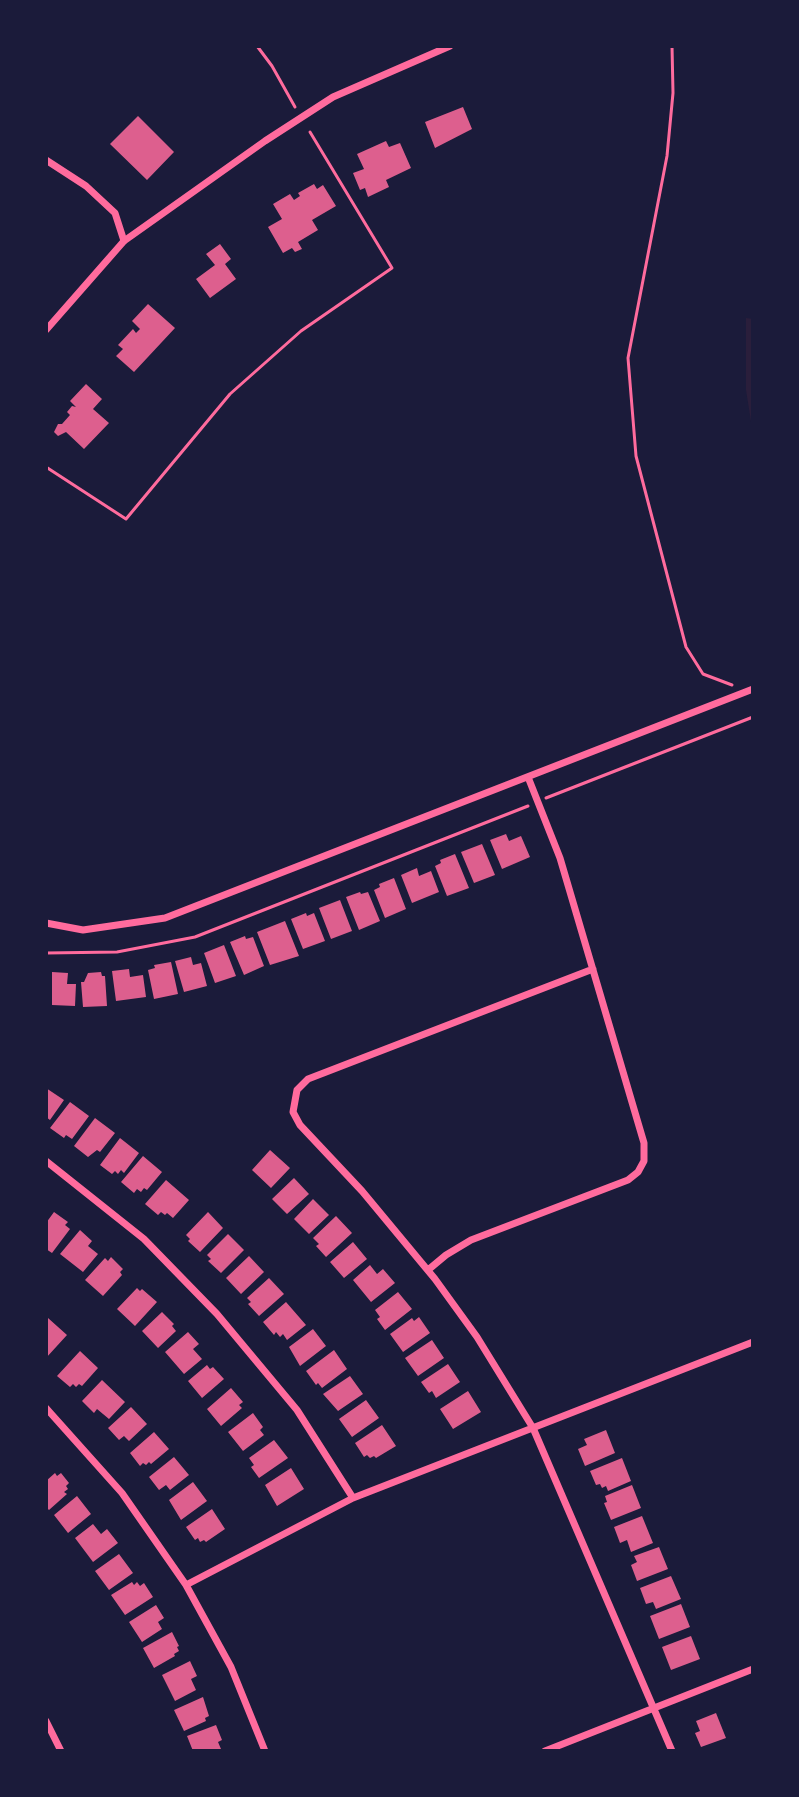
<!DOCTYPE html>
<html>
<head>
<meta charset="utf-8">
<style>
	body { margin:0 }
	#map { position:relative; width:799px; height:1797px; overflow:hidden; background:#1b1b3a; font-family:"Playfair Display",serif }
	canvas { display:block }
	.frame { position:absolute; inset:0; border:48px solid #1b1b3a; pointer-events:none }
</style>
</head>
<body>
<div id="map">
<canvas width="799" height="1797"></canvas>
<div class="frame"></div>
</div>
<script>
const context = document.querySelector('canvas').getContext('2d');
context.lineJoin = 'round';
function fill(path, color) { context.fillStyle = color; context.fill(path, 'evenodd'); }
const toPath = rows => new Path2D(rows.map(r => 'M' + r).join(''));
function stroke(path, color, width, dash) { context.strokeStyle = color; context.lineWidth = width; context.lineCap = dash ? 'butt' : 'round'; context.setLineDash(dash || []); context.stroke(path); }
fill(toPath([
	[746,318,753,319,753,434,746,390]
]), '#2a1e3b');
fill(toPath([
	[463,107,472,129,435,148,425,122],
	[138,116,174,152,147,180,110,144],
	[386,141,389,147,400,143,411,168,386,180,389,187,368,197,365,188,360,190,353,173,364,169,357,154],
	[314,184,317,189,323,185,336,206,312,220,318,230,298,242,302,249,295,252,292,248,283,253,268,227,282,219,273,204,290,194,294,200,300,196,298,193],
	[220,244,231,259,225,264,236,279,210,298,196,279,215,265,206,254],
	[148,304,175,328,134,372,116,356,123,349,118,345,133,329,136,333,140,329,132,321],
	[86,384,102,399,93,409,109,423,84,449,66,432,58,436,54,432,58,424,62,424,70,415,67,412,72,406,76,407,70,401],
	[506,834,509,841,521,836,530,857,502,869,490,840],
	[482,844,495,875,474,883,461,852],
	[455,854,469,888,447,896,435,866,441,863,440,860],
	[417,868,419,876,431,871,439,892,412,903,401,875],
	[394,878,406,909,385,918,374,890,380,887,379,884],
	[360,892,361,894,368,892,380,921,359,930,346,897],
	[340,900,352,931,331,939,319,908],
	[306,913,307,916,314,913,325,941,303,949,291,919],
	[285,921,299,956,270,965,257,932],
	[245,936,246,939,253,937,264,966,244,975,230,942],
	[224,945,236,976,215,983,204,953],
	[191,957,193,965,201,963,207,986,184,992,175,961],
	[171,962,178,994,154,999,148,970,155,968,154,965],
	[129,969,130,977,143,975,146,997,116,1001,112,971],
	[52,972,68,973,67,984,76,984,75,1006,52,1005],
	[101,972,102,976,105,976,107,1006,83,1007,81,982,84,982,88,973],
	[46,1088,64,1100,50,1120,46,1117],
	[70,1102,89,1116,72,1139,66,1135,64,1138,50,1128],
	[95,1118,115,1133,100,1152,97,1150,88,1157,74,1146],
	[120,1138,139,1153,124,1173,121,1170,118,1174,115,1171,112,1174,100,1165],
	[270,1150,290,1168,271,1188,252,1170],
	[143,1156,162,1172,147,1190,144,1188,141,1192,137,1189,134,1193,121,1182],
	[294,1178,309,1194,287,1214,272,1199],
	[166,1180,189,1200,173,1218,167,1213,165,1215,161,1212,158,1215,145,1204],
	[313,1199,329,1215,309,1234,294,1219],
	[54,1212,68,1222,65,1225,70,1229,52,1253,46,1249,46,1223],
	[208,1212,223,1228,200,1252,188,1241,190,1239,186,1235],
	[336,1216,352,1233,326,1257,316,1246,319,1244,313,1238],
	[80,1230,92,1241,88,1246,98,1254,83,1272,60,1254],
	[228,1234,244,1250,221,1273,208,1261,211,1259,207,1255],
	[353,1242,367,1259,344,1278,330,1262],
	[249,1256,264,1272,241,1294,226,1278],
	[111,1257,123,1269,120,1272,122,1275,103,1296,85,1280,105,1258,108,1261],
	[370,1265,377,1274,383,1269,395,1283,371,1302,353,1280],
	[269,1278,284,1294,259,1316,248,1304,251,1302,247,1298],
	[137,1288,140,1291,142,1289,157,1302,135,1326,117,1309],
	[398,1292,412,1309,385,1330,377,1319,380,1317,375,1310],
	[286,1302,306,1325,287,1340,283,1334,280,1337,276,1332,274,1335,263,1322],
	[162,1312,174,1324,172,1326,176,1331,158,1348,142,1331],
	[419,1317,430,1333,403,1352,390,1334,412,1318,414,1321],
	[48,1318,67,1335,46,1358,46,1320],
	[313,1329,326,1346,300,1366,289,1347],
	[188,1332,199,1344,193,1349,202,1359,184,1374,165,1352],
	[432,1340,444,1358,418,1376,405,1358],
	[334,1350,347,1369,322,1388,318,1383,316,1385,306,1371],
	[80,1351,98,1368,82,1386,79,1384,76,1387,73,1384,70,1387,57,1376],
	[448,1364,460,1382,436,1398,432,1391,429,1393,421,1382],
	[207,1365,210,1369,213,1367,224,1379,202,1398,188,1381],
	[350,1376,363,1394,338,1411,323,1394],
	[102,1380,125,1402,109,1419,97,1409,94,1413,82,1401],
	[231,1388,243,1402,239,1405,242,1408,221,1426,207,1409],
	[468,1391,481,1412,453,1429,440,1409],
	[366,1400,379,1418,352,1437,339,1419],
	[131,1407,147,1424,129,1441,124,1436,119,1440,108,1428],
	[253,1413,263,1427,260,1430,264,1435,243,1451,228,1432],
	[382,1425,396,1446,376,1458,374,1456,370,1458,367,1455,364,1457,355,1443],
	[606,1430,615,1453,585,1466,578,1449,587,1445,584,1439],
	[154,1432,169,1449,151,1464,149,1462,146,1465,143,1463,140,1466,130,1453],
	[274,1440,288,1458,259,1478,251,1467,254,1465,249,1458],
	[174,1457,189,1475,170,1490,166,1485,159,1490,149,1477],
	[622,1458,631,1481,608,1491,606,1486,602,1488,600,1484,596,1485,590,1471],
	[291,1468,304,1489,277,1506,265,1485],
	[55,1473,57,1476,61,1473,69,1483,66,1486,68,1489,64,1492,67,1494,49,1510,46,1507,46,1481],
	[193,1482,207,1501,181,1520,169,1500],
	[632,1485,641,1508,611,1520,604,1503,607,1502,605,1496],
	[77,1496,91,1514,68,1533,54,1515],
	[212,1509,225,1529,206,1542,204,1540,200,1542,198,1538,195,1540,186,1527],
	[642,1516,653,1543,631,1552,627,1540,620,1543,614,1527],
	[93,1524,101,1534,107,1529,118,1543,93,1562,75,1538],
	[659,1547,668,1569,637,1581,631,1565,637,1562,634,1556],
	[119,1554,133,1573,109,1590,95,1571],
	[671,1576,681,1599,656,1609,653,1602,646,1604,640,1588],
	[132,1582,134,1585,137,1582,140,1586,144,1583,153,1597,125,1615,111,1595],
	[681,1604,690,1627,659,1639,650,1616],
	[156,1605,164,1618,158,1622,162,1629,142,1642,129,1622],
	[172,1632,179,1646,177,1647,179,1651,174,1654,175,1656,154,1668,143,1648],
	[691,1636,700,1659,671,1670,662,1647],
	[190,1661,197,1676,191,1679,196,1690,175,1701,162,1675],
	[203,1697,209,1716,205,1718,206,1721,184,1731,174,1710],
	[716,1713,726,1738,701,1747,695,1733,700,1731,696,1721],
	[216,1725,222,1740,218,1742,221,1749,193,1751,187,1736]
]), '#dd5f8e');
stroke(toPath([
	[257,46,272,66,295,107],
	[672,46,673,93,667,156,628,358,636,456,686,647,703,674,732,685],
	[46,467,126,519,230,394,301,331,392,268,310,132],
	[546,798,753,717],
	[46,953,117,952,195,937,528,806]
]), '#ff6b9d', 3);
stroke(toPath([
	[46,160,86,186,115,213,124,241],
	[46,330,124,241,265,141,333,97,450,46],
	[46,923,83,930,165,918,753,689],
	[593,969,308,1079,297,1090,293,1112,300,1125,362,1191,435,1279,477,1337,533,1428,672,1751],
	[46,1161,144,1239,217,1314,297,1410,353,1498],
	[428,1270,446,1255,471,1240,628,1180,638,1172,644,1161,644,1143,560,858,528,777],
	[46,1408,122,1493,186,1585,231,1667,265,1751],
	[186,1585,353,1498,753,1342],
	[46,1721,61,1751],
	[545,1751,753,1669]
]), '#ff6b9d', 7);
</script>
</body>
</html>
